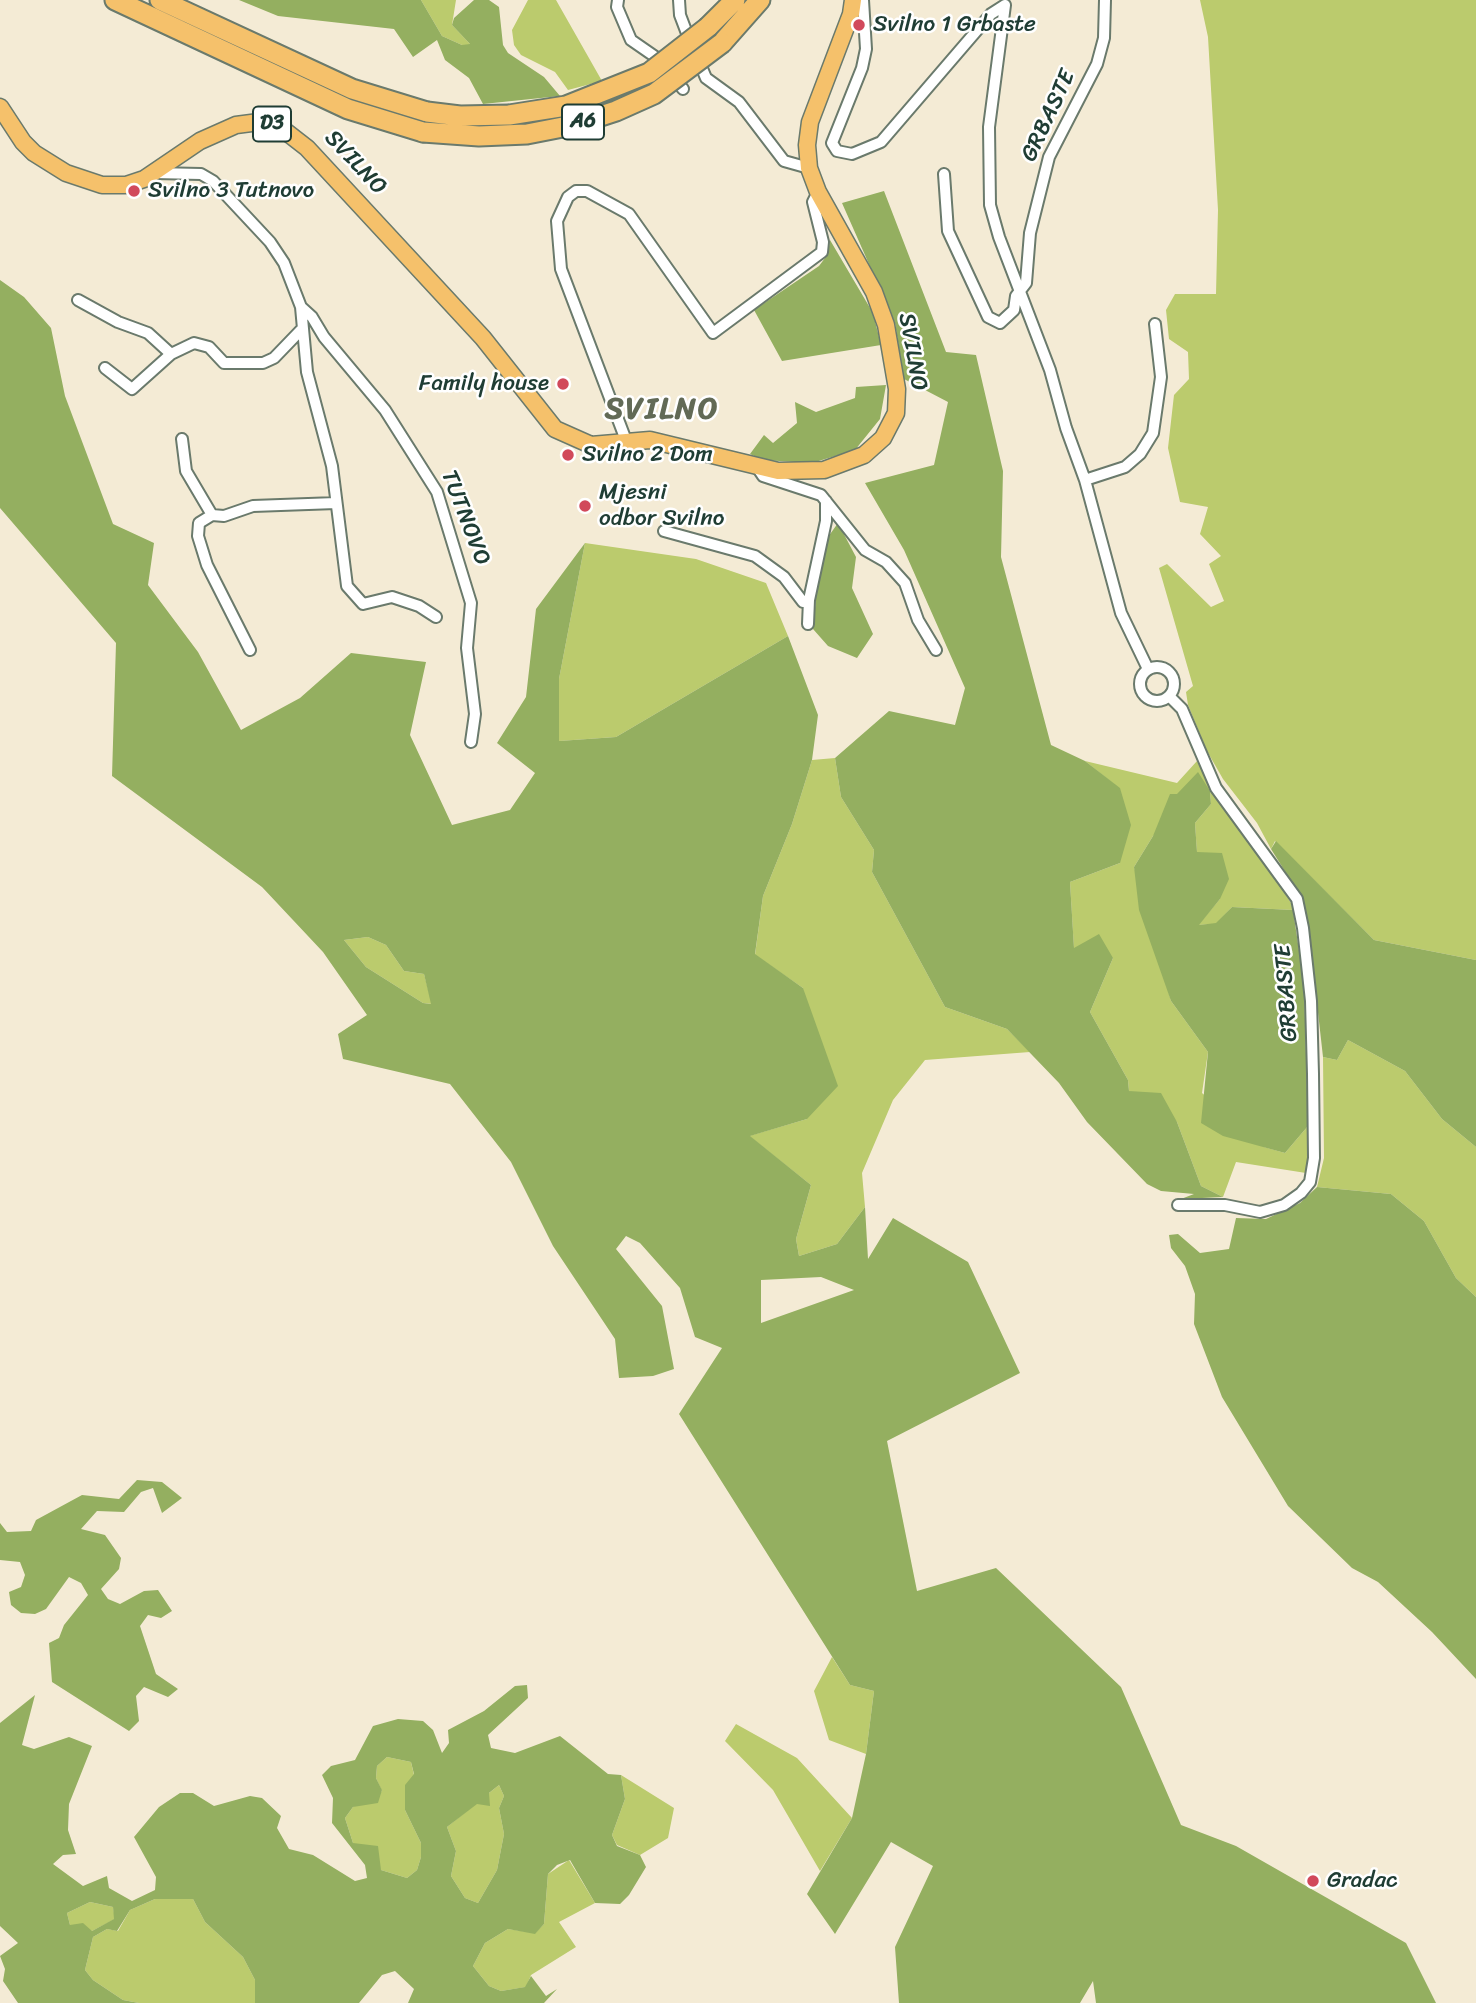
<!DOCTYPE html>
<html>
<head>
<meta charset="utf-8">
<style>
	body { margin:0 }
	canvas { display:block; background:#f4ebd5 }
</style>
</head>
<body>
<canvas width="1476" height="2003"></canvas>
<script>
const context = document.querySelector('canvas').getContext('2d');
context.lineJoin = 'round';
function fill(path, color) { context.fillStyle = color; context.fill(path, 'evenodd'); }
const toPath = rows => new Path2D(rows.map(r => 'M' + r).join(''));
function stroke(path, color, width, dash) { context.strokeStyle = color; context.lineWidth = width; context.lineCap = dash ? 'butt' : 'round'; context.setLineDash(dash || []); context.stroke(path); }
function write(font, color, halo, rows, align = 'center') {
  context.font = font + ' Sriracha,sans-serif'; context.lineWidth = 5; context.setLineDash([]); context.textBaseline = 'middle'; context.strokeStyle = halo; context.fillStyle = color; for (const [text, x, y, turn = 0] of rows) {
    context.save(); context.translate(x, y); context.rotate((+turn || 0) * Math.PI / 180); context.textAlign = isNaN(turn) ? turn : align; if (halo) context.strokeText(text, 0, 0); context.fillText(text, 0, 0); context.restore();
  }
}
fill(toPath([
	[421,0,456,0,452,25,471,45,462,45,442,36],
	[528,0,556,0,602,81,568,90,555,72,521,55,514,45,512,30],
	[1200,0,1476,0,1476,960,1374,940,1275,841,1271,849,1257,823,1223,779,1207,751,1188,705,1186,692,1193,686,1159,568,1167,564,1211,607,1224,601,1209,564,1221,556,1200,534,1208,507,1180,502,1168,448,1174,395,1189,379,1188,352,1169,339,1166,310,1175,294,1216,294,1218,210,1208,37],
	[585,543,696,559,766,583,788,636,616,737,559,741,559,679],
	[835,758,841,797,874,850,872,872,945,1007,1007,1029,1030,1052,925,1060,893,1100,862,1173,865,1207,837,1244,799,1256,796,1239,811,1185,749,1136,807,1119,803,988,755,955,763,896,792,824,812,760],
	[1085,761,1177,783,1197,761,1214,793,1260,854,1291,903,1293,910,1232,907,1216,924,1198,925,1220,899,1197,853,1195,823,1211,804,1210,791,1153,836,1134,867,1171,1001,1208,1052,1202,1093,1264,1147,1285,1153,1308,1126,1309,1161,1306,1173,1236,1162,1223,1197,1201,1186,1177,1122,1129,1091,1128,1080,1090,1012,1113,958,1074,949,1070,882,1120,863,1120,789],
	[368,937,386,945,404,971,424,974,432,1004,423,1003,366,967,344,940],
	[1348,1040,1405,1071,1442,1119,1476,1147,1476,1297,1456,1278,1424,1221,1391,1194,1317,1187,1324,1158,1323,1057,1337,1060],
	[832,1657,850,1685,874,1691,866,1754,829,1740,814,1691],
	[736,1724,797,1758,852,1818,820,1871,773,1790,725,1741],
	[387,1757,411,1762,414,1775,405,1810,421,1843,421,1857,417,1870,407,1878,381,1870,353,1843,345,1818,353,1807,382,1791,376,1778,377,1766],
	[621,1775,674,1808,668,1838,640,1855,617,1845,612,1835,625,1799],
	[499,1785,504,1796,499,1808,504,1834,497,1870,478,1903,465,1898,451,1876,456,1851,447,1827],
	[569,1860,595,1903,559,1922,576,1947,531,1975,526,1987,501,1991,489,1986,473,1966,485,1943,508,1929,535,1933,544,1924,548,1874],
	[155,1899,193,1899,205,1922,243,1957,255,1980,255,2003,139,2003,123,2000,93,1980,85,1970,93,1937,107,1929,118,1931,130,1910],
	[90,1902,113,1907,115,1919,92,1931,70,1925,67,1913]
]), '#bbcb6d');
fill(toPath([
	[239,0,421,0,442,36,462,45,470,44,452,25,454,18,474,0,489,0,499,7,503,45,508,53,544,77,560,96,483,104,469,78,445,60,437,40,413,57,394,29,278,16],
	[884,191,946,352,976,355,1003,471,1001,557,1051,745,1085,761,1120,788,1131,825,1120,863,1070,882,1074,948,1099,934,1113,958,1090,1012,1128,1080,1129,1091,1161,1093,1177,1122,1201,1186,1223,1197,1181,1199,1194,1194,1161,1191,1147,1184,1087,1122,1059,1083,1007,1029,945,1007,872,872,874,850,841,797,835,758,889,711,955,725,965,688,904,550,865,483,934,465,948,402,904,379,895,323,842,203],
	[830,240,873,313,881,345,782,361,754,310,819,266,828,254],
	[0,280,24,297,51,328,65,396,113,524,154,543,148,585,198,652,241,730,300,698,351,653,426,662,410,735,452,825,510,810,535,773,497,743,526,697,536,609,585,543,559,679,559,741,616,737,788,636,818,715,812,760,792,824,763,896,755,954,803,988,838,1086,807,1119,750,1136,811,1185,796,1239,799,1256,837,1244,865,1207,868,1259,893,1218,968,1262,1020,1373,887,1441,917,1591,996,1568,1121,1687,1181,1825,1236,1846,1406,1943,1436,2003,1096,2003,1093,1981,1080,2003,899,2003,895,1947,933,1866,891,1842,835,1934,807,1894,852,1818,866,1754,874,1691,850,1685,679,1414,722,1348,695,1337,680,1288,640,1243,626,1236,616,1249,662,1306,674,1369,653,1376,619,1378,615,1339,553,1246,511,1162,450,1084,343,1059,338,1034,367,1015,323,952,262,887,112,776,116,643,0,508],
	[368,937,386,945,404,971,424,974,431,1004,423,1003,366,967,344,940],
	[821,1277,854,1290,761,1323,761,1280],
	[886,385,880,419,855,450,812,463,763,460,750,454,764,435,773,443,797,423,795,402,816,412,855,398,856,387],
	[838,523,856,557,852,588,873,634,857,658,828,646,813,629,817,587,828,537],
	[1198,772,1210,791,1211,804,1195,823,1197,852,1222,853,1229,879,1220,899,1199,925,1216,923,1232,907,1293,910,1304,984,1308,1126,1285,1153,1223,1136,1201,1123,1208,1052,1171,1001,1139,910,1134,867,1153,836,1170,794,1177,794],
	[1276,841,1374,940,1476,960,1476,1147,1442,1119,1405,1071,1348,1040,1337,1060,1323,1057,1309,932,1301,897,1271,849],
	[1317,1187,1391,1194,1424,1221,1456,1278,1476,1297,1476,1679,1432,1632,1378,1582,1352,1568,1288,1506,1222,1397,1194,1324,1195,1294,1185,1266,1171,1248,1169,1235,1178,1234,1200,1253,1229,1249,1236,1218,1266,1219,1300,1203],
	[137,1480,162,1482,182,1498,162,1513,153,1488,141,1492,124,1512,97,1511,81,1529,105,1535,121,1558,119,1569,101,1589,108,1599,120,1604,144,1591,158,1590,172,1611,161,1618,148,1615,140,1626,156,1674,178,1689,168,1697,144,1687,136,1696,139,1721,129,1731,52,1682,49,1643,59,1638,64,1625,88,1595,81,1583,69,1577,46,1609,35,1614,21,1613,11,1605,9,1592,21,1587,25,1575,20,1562,0,1560,0,1523,7,1532,31,1531,36,1520,82,1495,119,1499],
	[527,1685,528,1698,488,1735,491,1748,515,1753,560,1736,608,1774,621,1775,625,1799,612,1835,617,1846,640,1855,646,1867,629,1895,620,1904,595,1903,570,1860,557,1865,548,1874,544,1924,535,1934,508,1929,485,1943,473,1966,489,1986,501,1991,525,1987,531,1976,546,1996,557,1989,544,2003,408,2003,414,1989,395,1971,382,1975,359,2003,255,2003,255,1980,243,1957,205,1922,193,1899,155,1899,130,1910,117,1931,107,1929,93,1937,85,1970,93,1980,123,2000,139,2003,18,2003,3,1981,5,1969,0,1956,18,1943,0,1926,0,1723,35,1695,22,1745,34,1749,69,1737,92,1746,69,1804,68,1830,76,1854,63,1855,53,1864,83,1886,107,1876,109,1888,132,1901,155,1890,156,1877,134,1837,159,1807,180,1793,193,1793,214,1806,250,1796,262,1798,281,1816,277,1828,289,1849,313,1855,355,1881,367,1878,365,1865,332,1823,333,1798,322,1775,331,1766,355,1760,373,1726,398,1719,423,1721,433,1730,442,1753,449,1743,448,1730,484,1711,515,1686],
	[387,1757,411,1762,414,1774,405,1785,405,1810,421,1843,421,1857,417,1870,407,1878,381,1870,378,1846,353,1843,345,1818,353,1807,378,1803,382,1790,376,1778,377,1766],
	[499,1785,504,1796,499,1808,504,1834,497,1870,478,1903,465,1898,451,1876,456,1851,447,1827,477,1804,490,1806,489,1793],
	[90,1902,113,1907,114,1919,92,1931,83,1923,70,1925,67,1913]
]), '#94af60');
const minor = toPath([
	[618,0,617,7,631,40,657,58,683,89],
	[679,0,680,15,691,44],
	[863,0,866,49,862,68,832,143,837,151,852,154,881,142,991,14,1005,5,989,127,990,205,999,237,1050,370,1066,428,1085,480,1121,613,1148,669],
	[698,59,706,78,739,102,784,161,809,168],
	[154,173,201,174,213,181,270,242,284,263,301,307,312,317,324,337,385,410,437,492,471,603,467,648,475,714,471,742],
	[944,174,948,231,988,317,1000,323,1014,310,1016,296,1026,283,1030,233,1049,157,1097,64,1104,38,1105,0],
	[78,300,118,322,148,333,171,354],
	[301,307,307,372,332,466,347,586,363,604,392,597,419,606,436,617],
	[105,368,132,389,171,354,194,343,209,347,224,363,263,363,274,358,301,330],
	[182,439,186,471,212,515],
	[627,443,561,269,557,221,568,197,576,191,587,191,629,214,713,333,822,252,823,242,813,202,818,192],
	[757,467,763,476,821,495,865,550,886,562,905,583,918,620,936,650],
	[1085,480,1125,467,1140,454,1153,433,1161,377,1155,324],
	[664,531,755,556,784,577,803,602,809,600,826,521,826,501],
	[808,624,809,600],
	[250,650,207,565,198,536,199,523,212,515,224,516,253,506,336,503],
	'1140 684a17 17 0 1 1 34 0a17 17 0 1 1-34 0Z',
	[1169,696,1182,709,1216,788,1297,899,1303,928,1311,1001,1313,1074,1314,1158,1310,1182,1301,1193,1284,1205,1260,1212,1225,1205,1178,1205]
]);
const primary = toPath([
	[0,107,23,142,34,153,66,173,102,185,126,185,144,179,200,141,236,125,259,122,280,127,307,148,483,338,555,429,591,445,650,440,778,471,824,470,864,455,883,438,896,413,897,389,886,325,874,292,818,192,809,168,807,145,810,122,851,14,853,0]
]);
const motorway = toPath([
	[115,0,348,109,423,132],
	[160,0,352,89,427,112],
	[708,27,735,0],
	[722,43,760,0]
]);
stroke(minor, '#6a7a6c', 14);
stroke(primary, '#6a7a6c', 19);
stroke(motorway, '#6a7a6c', 23);
stroke(minor, '#fff', 10);
stroke(primary, '#f5c16b', 16);
stroke(motorway, '#f5c16b', 19);
const motorwayBridge = toPath([
	[427,112,460,116,509,115,566,106,649,73,708,27],
	[423,132,479,136,527,134,573,125,616,111,654,94,722,43]
]);
stroke(motorwayBridge, '#6a7a6c', 23, []);
stroke(motorwayBridge, '#f5c16b', 19);
for (const [x, y, r, color] of [
	[859,25,7,"#d1495b"],
	[134,191,7,"#d1495b"],
	[563,384,7,"#d1495b"],
	[568,455,7,"#d1495b"],
	[585,506,7,"#d1495b"],
	[1313,1881,7,"#d1495b"]
]) { const dot = new Path2D(); dot.arc(x, y, r, 0, 2 * Math.PI); context.fillStyle = color; context.fill(dot); stroke(dot, '#fff', 2.5); }
for (const [x, y, w] of [
	[583,122,42],
	[272,124,38]
]) { const box = new Path2D(); box.roundRect(x - w / 2, y - 17.5, w, 35, 5); context.fillStyle = '#fff'; context.fill(box); stroke(box, '#1f3d34', 2); }
write('bold 21px', '#1f3d34', null, [
	["A6",583,122],
	["D3",272,124]
]);
write('23px', '#1f3d34', '#fff', [
	["Svilno 1 Grbaste",873,25],
	["Svilno 3 Tutnovo",148,191],
	["Family house",549,384,"right"],
	["Svilno 2 Dom",582,455],
	["Mjesni",599,493],
	["odbor Svilno",599,519],
	["Gradac",1327,1881]
], 'left');
write('23px', '#1f3d34', '#fff', [
	["GRBASTE",1049,116,-65],
	["SVILNO",355,163,47],
	["SVILNO",912,352,80],
	["TUTNOVO",465,518,69],
	["GRBASTE",1287,993,-94]
]);
context.letterSpacing = '2px';
write('bold 30px', '#626a56', '#fff', [
	["SVILNO",662,410]
]);
context.letterSpacing = '0px';
</script>
</body>
</html>
